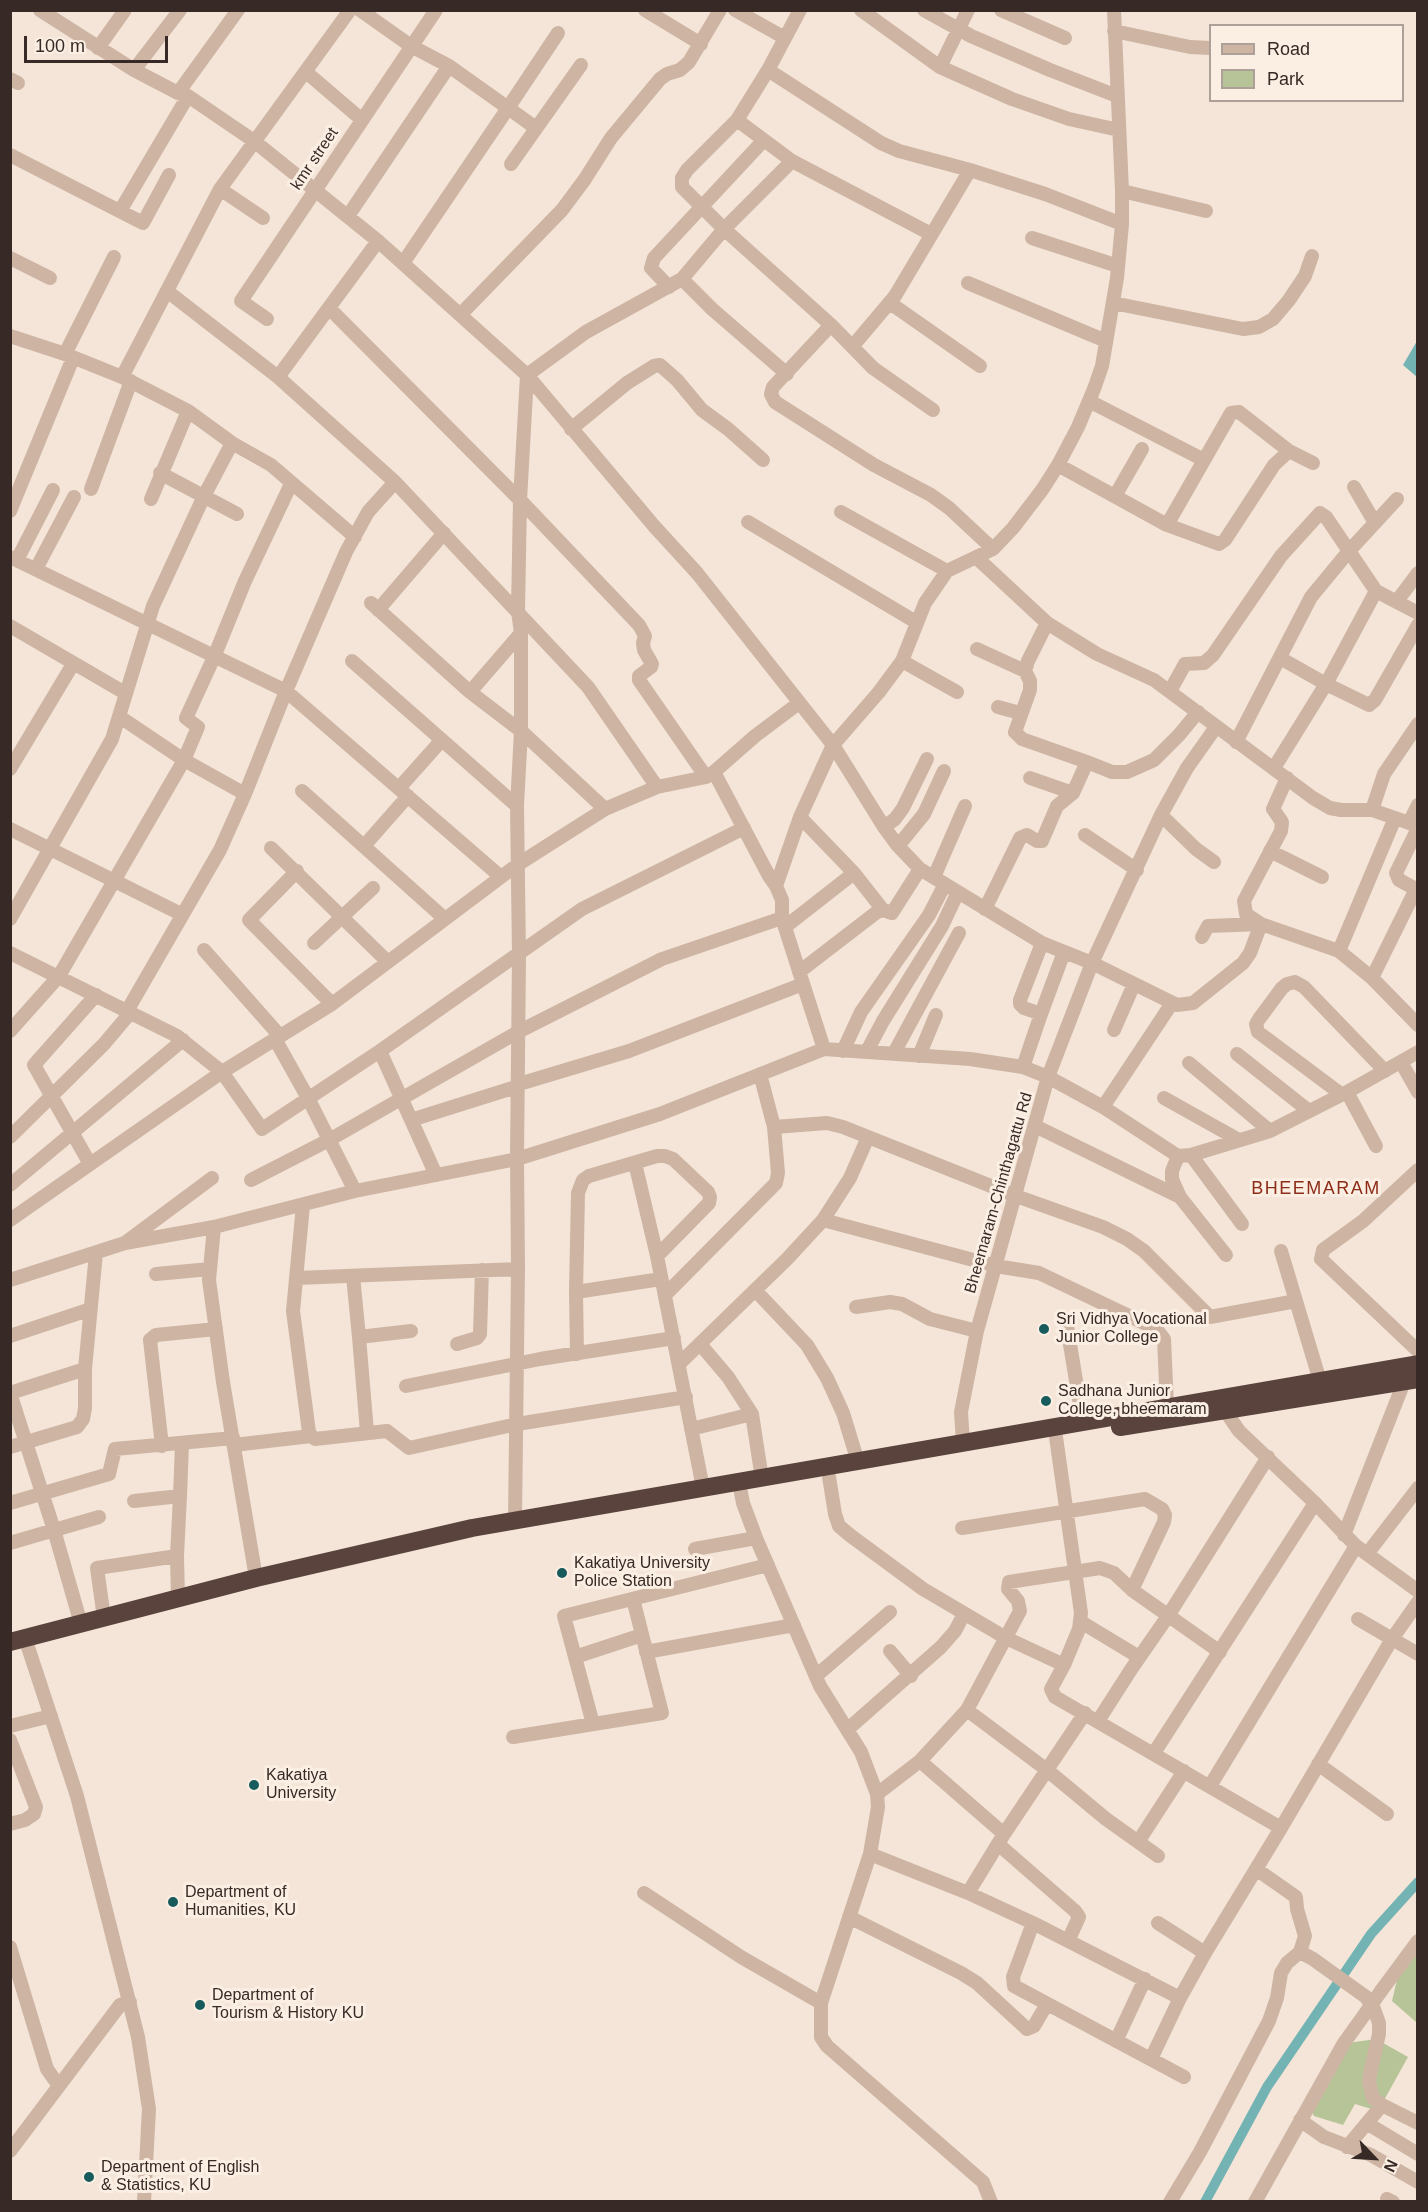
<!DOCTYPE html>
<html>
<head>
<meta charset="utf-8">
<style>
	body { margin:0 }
	#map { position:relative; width:1428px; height:2212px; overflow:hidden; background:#f4e5d8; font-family:Arial,sans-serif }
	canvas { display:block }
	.frame { position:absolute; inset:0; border:12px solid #372a26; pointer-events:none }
	.legend { position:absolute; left:1209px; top:24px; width:195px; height:78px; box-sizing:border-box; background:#fbefe4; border:2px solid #ada098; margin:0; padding:8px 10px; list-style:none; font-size:18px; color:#372a26 }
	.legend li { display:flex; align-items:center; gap:12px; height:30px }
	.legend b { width:30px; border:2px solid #ada098 }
	.north { position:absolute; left:1344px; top:2128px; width:60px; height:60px; -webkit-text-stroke:4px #fbefe4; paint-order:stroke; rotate:115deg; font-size:16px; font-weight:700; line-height:24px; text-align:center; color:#372a26 }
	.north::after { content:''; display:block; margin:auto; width:21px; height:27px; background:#372a26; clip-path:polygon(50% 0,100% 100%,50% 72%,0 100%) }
	.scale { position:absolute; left:24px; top:36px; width:144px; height:27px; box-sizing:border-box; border:3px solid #372a26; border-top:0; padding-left:8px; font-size:18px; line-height:21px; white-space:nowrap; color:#372a26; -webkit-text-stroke:4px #fbefe4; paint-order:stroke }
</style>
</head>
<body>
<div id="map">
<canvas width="1428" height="2212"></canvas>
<div class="frame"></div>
<ul class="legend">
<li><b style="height:8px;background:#cdb4a3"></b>Road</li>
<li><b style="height:16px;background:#b7c497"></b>Park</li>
</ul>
<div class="north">N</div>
<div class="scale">100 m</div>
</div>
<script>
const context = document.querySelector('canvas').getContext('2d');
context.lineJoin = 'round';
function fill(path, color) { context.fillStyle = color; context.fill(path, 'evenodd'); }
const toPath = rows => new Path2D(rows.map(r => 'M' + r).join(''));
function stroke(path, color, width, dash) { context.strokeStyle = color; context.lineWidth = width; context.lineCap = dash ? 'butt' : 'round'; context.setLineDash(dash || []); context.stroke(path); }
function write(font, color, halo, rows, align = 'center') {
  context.font = font + ' Arial,sans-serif'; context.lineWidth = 6; context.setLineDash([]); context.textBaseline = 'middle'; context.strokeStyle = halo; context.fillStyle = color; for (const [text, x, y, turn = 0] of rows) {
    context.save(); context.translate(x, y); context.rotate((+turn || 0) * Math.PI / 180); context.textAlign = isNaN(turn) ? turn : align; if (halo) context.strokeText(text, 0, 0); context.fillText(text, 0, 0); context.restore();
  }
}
fill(toPath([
	[1417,1947,1417,2022,1416,2022,1392,2001,1399,1971],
	[1376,2039,1408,2057,1378,2111,1355,2104,1343,2125,1314,2116,1310,2109,1348,2043]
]), '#b7c497');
fill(toPath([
	[1417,341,1417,377,1403,365]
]), '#74b3b3');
stroke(toPath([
	[1205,2202,1267,2087,1371,1934,1418,1882]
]), '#74b3b3', 10);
stroke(toPath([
	[40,10,134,70,178,93,188,96,254,141,378,241,527,375,654,526,697,573,833,745,884,827,898,846,920,869,1042,943,1092,963,1177,1005,1193,1003,1243,963,1250,953,1261,924,1339,951,1372,978,1418,1025],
	[360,10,411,46,449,66,508,108,403,263],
	[645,10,701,44],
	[735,10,785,38],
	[861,10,940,67,968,10],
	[924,10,971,36,1050,70,1117,96],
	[1001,10,1065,38],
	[1114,31,1190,47,1210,48],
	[98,48,125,10],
	[940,67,1012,99,1069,119,1119,130],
	[134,70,180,10],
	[768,70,881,143,899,151,970,170,1045,194,1122,224],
	[306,72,361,119],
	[10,79,18,83],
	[178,93,238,10],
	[737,120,792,161,931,234],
	[536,128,508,108,558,33],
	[10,155,143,223,169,175],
	[792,161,724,229,682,187,682,178,687,170,737,120,768,70,800,10],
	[511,164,581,65],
	[220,189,263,218],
	[1122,191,1206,211],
	[120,211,188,96],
	[348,216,449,66],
	[1032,238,1118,266],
	[10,258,50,278],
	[682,279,712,309,787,374],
	[968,283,1106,341],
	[669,287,651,268,654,258,764,140],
	[167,291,278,377,395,482,588,687,657,787],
	[890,303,980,366],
	[1113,303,1243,329,1259,327,1273,319,1289,300,1305,276,1312,256],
	[329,308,520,500,639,625,645,636,643,643,644,650,652,664,651,667,639,676,639,680,706,777],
	[460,315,562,210,585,179,611,138,660,79,667,74,680,70,689,62,720,10],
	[267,319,241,301,436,10],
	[831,325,773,387,771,394,775,402,874,465,931,495,949,508,993,549],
	[10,336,65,354,122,377,188,411,151,499],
	[852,347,895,296,970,170],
	[65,354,114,257],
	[122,377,220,189,350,10],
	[278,377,378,241],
	[1089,401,1204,460],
	[188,411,232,443,271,465,355,537],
	[571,429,627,383,654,366,660,365,677,380,702,410,728,429,763,460],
	[1058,465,1167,525,1219,544,1225,540,1274,465,1289,451],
	[160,473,237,514],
	[1354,487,1375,523],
	[91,489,131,381],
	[1115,496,1142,449],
	[10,511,73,358],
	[841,512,947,571],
	[748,522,916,622],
	[1167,525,1231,413,1239,412,1289,451,1313,463],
	[10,557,286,691,501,877],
	[977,558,1047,623,1097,654,1154,680,1313,798,1330,808,1341,810,1372,810,1418,826],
	[17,560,53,490],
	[36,569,74,497],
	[1397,601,1418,573],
	[371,603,470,692,521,731,605,809],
	[378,610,444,533],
	[1047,623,1028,661,1025,671,1030,681,1030,690,1015,732,1022,739,1087,762],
	[10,626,125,693],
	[977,649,1025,671],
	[1280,658,1326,684,1369,705,1375,700,1418,625],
	[352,661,517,806],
	[902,661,957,692],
	[1170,691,1185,664,1204,663,1213,655,1281,556,1320,513,1326,517,1376,591,1418,613],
	[470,692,521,633],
	[998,707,1020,713],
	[120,717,184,760,245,794],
	[1236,742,1311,597,1349,551,1397,499],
	[1274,768,1326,684,1376,591],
	[10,769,73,664],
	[1030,778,1073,793,1087,762,1112,772,1127,772,1154,760,1179,735,1198,712],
	[399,788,441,741],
	[302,791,445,919],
	[1372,810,1384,774,1418,724],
	[1161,815,1196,849,1214,862],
	[1409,823,1418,805],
	[884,827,895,819,903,808,927,759],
	[10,829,181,914],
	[1085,835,1137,870],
	[364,846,408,796],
	[898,846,924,814,944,771],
	[271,848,388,962],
	[1270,851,1322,877],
	[297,871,249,920,332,1004],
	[854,873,883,910,892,913,920,869],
	[934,877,965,806],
	[776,886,800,817,833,745,879,692,902,661,925,603,947,571,993,549,1013,528,1042,490,1058,465,1078,427,1094,389,1102,366,1117,278,1122,224,1122,191,1114,10],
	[985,909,1020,838,1027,835,1037,841,1042,841,1057,806,1073,793],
	[10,919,112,739,153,606,204,496,232,443],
	[1261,924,1246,914,1244,901,1281,831,1282,822,1273,809,1287,778],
	[785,927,854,873,800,817],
	[1202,937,1208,926,1261,924],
	[314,943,373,888],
	[204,950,280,1036],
	[1339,951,1395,818],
	[10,953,177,1036,222,1072,262,1129,380,1051,582,909,744,828],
	[799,972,877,912,883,910],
	[1372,978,1414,893,1414,888,1399,880,1396,873,1418,828],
	[127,1011,220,850,245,794,286,691,346,552,368,512,395,482],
	[1041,1014,1024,1008,1020,1004,1020,1000,1042,943],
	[1114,1030,1134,984],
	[10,1031,59,976,184,760,198,727,186,718,214,657,245,581,291,484],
	[275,1039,308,1098,355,1191],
	[824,1049,970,1059,1023,1067,1048,1077,1103,1107,1178,1156,1191,1155,1270,1131,1347,1092,1418,1052],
	[380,1051,436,1175],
	[843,1051,861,1012,929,915,945,884],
	[867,1051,883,1021,942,926,958,892],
	[894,1053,959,933],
	[1237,1054,1309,1111],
	[919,1056,936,1015],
	[1401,1062,1418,1092],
	[1189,1063,1270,1131],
	[1023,1067,1041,1014,1064,952],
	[519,1084,629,1051,803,984],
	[1347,1092,1376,1146],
	[1341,1094,1258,1032,1256,1024,1259,1019,1282,988,1287,984,1295,982,1304,987,1385,1071],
	[1164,1098,1239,1140],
	[1103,1107,1172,1003],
	[411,1120,519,1086],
	[1035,1126,1180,1197],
	[774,1127,827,1123,843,1127,1016,1196,1103,1227,1127,1239,1144,1251,1210,1317,1296,1301],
	[10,1137,104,1044,131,1012],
	[1191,1155,1242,1224],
	[1178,1156,1172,1171,1172,1179,1180,1197,1226,1255],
	[635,1163,657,1256,703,1488],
	[90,1164,34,1065,96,995],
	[1418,1170,1363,1221,1323,1250,1321,1259,1418,1351],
	[251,1180,329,1140,518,1032,662,959,782,918],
	[10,1185,183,1040],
	[303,1205,293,1311,309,1432,311,1436,315,1439,387,1431,409,1448,517,1424,686,1397],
	[10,1220,222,1072,332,1004,517,865,605,809,657,787,706,777,714,772,755,736,799,703],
	[823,1220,996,1266,1039,1273,1148,1325,1157,1330,1164,1339,1167,1406],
	[214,1227,209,1280,223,1382,256,1578],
	[126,1242,212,1178],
	[1281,1251,1320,1381],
	[156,1274,210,1269],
	[353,1276,359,1337],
	[297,1278,518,1269],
	[10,1280,125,1243,214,1227,355,1191,517,1159,660,1114,824,1049,782,918,782,900,776,886,769,876,714,772],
	[755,1290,807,1345,827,1378,843,1413,858,1462],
	[576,1292,578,1193,583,1180,589,1176,657,1156,665,1156,673,1159,708,1192,710,1197,709,1203,657,1256],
	[665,1295,776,1183,778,1173,774,1127,760,1074],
	[856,1307,890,1302,902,1304,930,1319,977,1331],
	[1066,1320,1083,1423],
	[10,1336,91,1309],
	[457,1344,477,1338,480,1334,482,1270],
	[700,1344,728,1377,752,1414],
	[577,1354,576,1292,661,1279],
	[679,1364,787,1259,823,1220,850,1178,868,1137],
	[406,1386,540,1359,674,1338],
	[1220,1403,1239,1431,1315,1503,1356,1546,1418,1591],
	[691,1429,752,1414,762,1479],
	[367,1432,359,1337,411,1331],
	[1056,1437,1081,1613,1079,1629,1064,1665],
	[963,1443,961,1412,977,1331,1048,1077,1092,963,1161,815,1187,768,1216,727],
	[234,1445,311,1436],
	[162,1446,150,1340,156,1335,216,1329],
	[10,1447,77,1427,83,1419,85,1408,85,1369,96,1253],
	[829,1477,835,1514,839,1526,851,1536,923,1589,1006,1638,1064,1665,1051,1689,1055,1697,1281,1828,1205,1953,1180,1998,1151,2059],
	[739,1482,743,1503,756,1538,820,1686,861,1752,877,1794,878,1807,870,1854,821,2003,821,2037,827,2046,983,2182,991,2202],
	[180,1496,182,1444],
	[134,1501,180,1496,177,1556,178,1599],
	[10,1503,109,1474,115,1449,233,1438],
	[515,1520,518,1269,517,1159,519,955,517,806,521,731,521,633,518,611,520,500,527,375,586,332,682,279,724,229,831,325,873,368,933,410],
	[962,1528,1145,1499,1162,1509,1165,1515,1164,1522,1132,1590,1220,1652],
	[1344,1535,1404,1382],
	[10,1543,99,1517],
	[695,1549,756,1538],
	[1367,1554,1418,1488],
	[104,1618,97,1568,177,1556],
	[1358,1619,1418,1654],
	[1081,1622,1139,1657],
	[81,1624,54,1530,10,1393,85,1369],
	[25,1638,77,1796,138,2037,149,2109,144,2202],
	[890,1651,911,1676],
	[646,1652,794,1625],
	[575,1657,642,1635],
	[816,1676,890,1612],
	[967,1710,1047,1770,1106,1819,1158,1856],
	[1098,1721,1132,1668,1168,1616,1268,1457],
	[593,1724,564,1616,768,1565],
	[10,1726,51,1716],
	[848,1729,941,1647,955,1631,964,1614],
	[513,1737,662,1713,633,1599],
	[10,1740,36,1807,34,1814,25,1820,10,1824],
	[1154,1753,1315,1503],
	[920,1761,967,1710,1020,1611,1018,1601,1008,1589,1009,1582,1100,1568,1114,1573,1132,1590],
	[1318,1764,1387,1814],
	[1210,1786,1356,1546],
	[877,1794,920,1761,1004,1834],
	[1281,1828,1392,1639,1418,1602],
	[1138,1842,1184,1771],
	[998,1844,1075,1911,1079,1917,1068,1941],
	[870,1854,968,1893,1033,1923,1180,1998],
	[644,1893,741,1957,821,2003],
	[968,1893,1004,1834,1085,1713],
	[849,1917,961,1973,977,1983,1027,2029,1034,2026,1047,2004],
	[1033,1923,1013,1977,1014,1986,1184,2077],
	[1158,1923,1205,1953],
	[10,1947,47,2069,59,2086],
	[1300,1952,1313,1959,1366,1997,1374,2009,1379,2023,1379,2034,1370,2074,1369,2082,1373,2098,1382,2105,1418,2123],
	[1381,1991,1418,1941],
	[1116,2041,1145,1979],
	[1300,2120,1324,2137,1371,2155,1418,2182],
	[1368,2124,1418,2154],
	[1347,2147,1382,2105],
	[10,2151,120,2005,130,2002],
	[1387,2199,1393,2202],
	[1170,2202,1200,2152,1269,2021,1277,1998,1281,1973,1287,1963,1300,1952,1305,1936,1297,1909,1296,1897,1256,1869],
	[1255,2202,1344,2043,1367,2011]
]), '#cdb4a3', 14);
stroke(toPath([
	[1120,1427,1418,1379],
	[10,1642,256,1578,472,1528,1418,1364]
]), '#59433c', 18);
stroke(toPath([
	[1367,2011,1381,1991]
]), '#cdb4a3', 14);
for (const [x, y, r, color] of [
	[1044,1329,6,"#175b5c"],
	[1046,1401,6,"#175b5c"],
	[562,1573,6,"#175b5c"],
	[254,1785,6,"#175b5c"],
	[173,1902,6,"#175b5c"],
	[200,2005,6,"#175b5c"],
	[89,2177,6,"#175b5c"]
]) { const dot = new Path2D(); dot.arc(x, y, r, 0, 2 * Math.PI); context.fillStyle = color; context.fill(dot); stroke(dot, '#fbefe4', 2); }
write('16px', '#372a26', '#fbefe4', [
	["kmr street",315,159,-56],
	["Bheemaram-Chinthagattu Rd",999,1193,-74]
]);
write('16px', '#372a26', '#fbefe4', [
	["Sri Vidhya Vocational",1056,1320],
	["Junior College",1056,1338],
	["Sadhana Junior",1058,1392],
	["College, bheemaram",1058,1410],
	["Kakatiya University",574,1564],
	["Police Station",574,1582],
	["Kakatiya",266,1776],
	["University",266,1794],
	["Department of",185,1893],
	["Humanities, KU",185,1911],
	["Department of",212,1996],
	["Tourism & History KU",212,2014],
	["Department of English",101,2168],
	["& Statistics, KU",101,2186]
], 'left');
context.letterSpacing = '1.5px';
write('18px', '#8e2d17', '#fbefe4', [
	["BHEEMARAM",1316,1189]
]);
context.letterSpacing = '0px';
</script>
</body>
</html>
